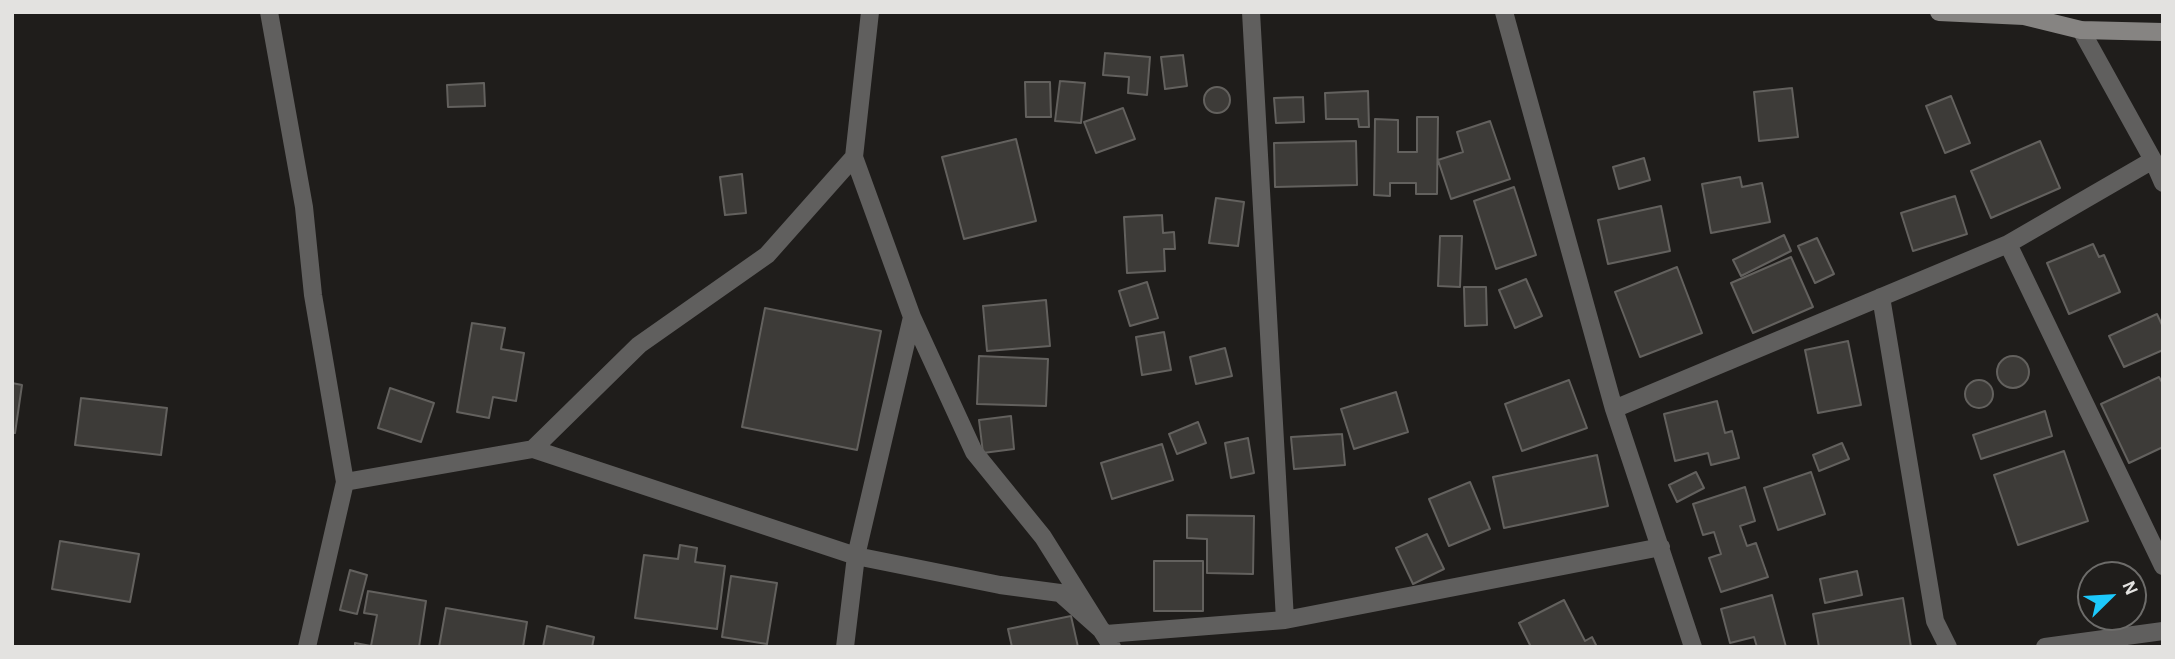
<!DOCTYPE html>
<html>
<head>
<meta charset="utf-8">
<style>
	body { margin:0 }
	#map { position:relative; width:2175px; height:659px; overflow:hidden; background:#1f1d1b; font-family:"Alegreya Sans",sans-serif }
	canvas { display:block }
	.frame { position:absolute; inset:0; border:14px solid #e3e2e0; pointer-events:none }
	.north { position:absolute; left:2077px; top:561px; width:70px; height:70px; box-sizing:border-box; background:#1f1d1b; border:2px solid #6d6c6a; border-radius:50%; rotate:66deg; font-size:19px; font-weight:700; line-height:28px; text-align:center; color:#e3e2e0 }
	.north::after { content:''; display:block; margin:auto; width:24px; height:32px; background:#1dc9fc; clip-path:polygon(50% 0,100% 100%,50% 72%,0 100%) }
</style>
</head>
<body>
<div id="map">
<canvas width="2175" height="659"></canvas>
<div class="frame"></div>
<div class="north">N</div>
</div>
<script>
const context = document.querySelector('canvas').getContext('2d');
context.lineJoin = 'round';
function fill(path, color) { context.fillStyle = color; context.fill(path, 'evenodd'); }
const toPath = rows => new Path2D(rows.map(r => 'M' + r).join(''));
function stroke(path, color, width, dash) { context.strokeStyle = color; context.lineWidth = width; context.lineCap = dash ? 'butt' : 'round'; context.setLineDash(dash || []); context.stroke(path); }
const building = toPath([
	[1105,53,1150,57,1147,95,1128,93,1129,77,1103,75,1105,53],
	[1183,55,1187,86,1165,89,1161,57,1183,55],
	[1060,81,1085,83,1081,123,1055,121,1060,81],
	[1025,82,1050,82,1051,117,1026,117,1025,82],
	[484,83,485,106,448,107,447,85,484,83],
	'1204 100a13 13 0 1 1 26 0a13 13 0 1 1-26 0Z',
	[1792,88,1798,137,1759,141,1754,92,1792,88],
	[1368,91,1369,127,1359,127,1358,119,1326,119,1325,93,1368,91],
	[1951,96,1970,143,1945,153,1926,106,1951,96],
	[1303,97,1304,122,1276,123,1274,98,1303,97],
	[1123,108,1135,139,1096,153,1084,122,1123,108],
	[1417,117,1438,117,1437,194,1416,194,1416,183,1390,183,1390,196,1374,195,1375,119,1398,120,1398,152,1417,152,1417,117],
	[1490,121,1510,179,1451,199,1438,160,1463,152,1457,132,1490,121],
	[1016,139,1036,221,964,239,942,157,1016,139],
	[1356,141,1357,185,1275,187,1274,143,1356,141],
	[2040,141,2060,188,1991,218,1971,171,2040,141],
	[1644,158,1650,180,1619,189,1613,167,1644,158],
	[742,174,746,213,725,215,720,177,742,174],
	[1740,177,1742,187,1762,183,1770,222,1711,233,1702,184,1740,177],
	[1514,187,1536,255,1496,269,1474,201,1514,187],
	[1955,196,1967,234,1913,251,1901,213,1955,196],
	[1216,198,1244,202,1238,246,1209,243,1216,198],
	[1661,206,1670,251,1608,264,1598,220,1661,206],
	[1162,215,1163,233,1174,232,1175,249,1164,249,1165,271,1127,273,1124,217,1162,215],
	[1784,235,1791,251,1741,276,1733,260,1784,235],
	[1440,236,1462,236,1460,287,1438,286,1440,236],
	[1817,238,1834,274,1815,283,1798,246,1817,238],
	[2093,244,2099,257,2104,255,2120,292,2069,314,2047,263,2093,244],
	[1791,257,1813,307,1753,333,1731,283,1791,257],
	[1677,267,1702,333,1640,357,1615,292,1677,267],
	[1526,279,1542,316,1515,328,1499,290,1526,279],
	[1147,282,1158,318,1130,326,1119,291,1147,282],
	[1464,287,1486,287,1487,325,1465,326,1464,287],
	[1046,300,1050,346,987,351,983,306,1046,300],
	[765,308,881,331,857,450,742,427,765,308],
	[2157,314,2163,327,2163,350,2124,367,2109,336,2157,314],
	[472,323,505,328,501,349,524,353,516,401,493,397,489,418,457,412,472,323],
	[1164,332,1171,370,1142,375,1136,337,1164,332],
	[1848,341,1861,405,1818,413,1805,350,1848,341],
	[1225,348,1232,376,1196,384,1190,357,1225,348],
	'1997 372a16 16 0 1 1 32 0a16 16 0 1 1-32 0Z',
	[979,356,1048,359,1046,406,977,404,979,356],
	[2159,377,2163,384,2163,447,2129,463,2101,404,2159,377],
	[1569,380,1587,428,1522,451,1505,404,1569,380],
	'1965 394a14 14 0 1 1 28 0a14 14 0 1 1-28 0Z',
	[12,383,22,385,15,433,12,433,12,383],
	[390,388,434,403,421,442,378,428,390,388],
	[1396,392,1408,432,1354,449,1341,409,1396,392],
	[81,398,167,408,161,455,75,445,81,398],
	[1717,401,1725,433,1732,431,1739,458,1711,465,1708,453,1675,461,1664,414,1717,401],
	[2045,411,2052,436,1981,459,1973,435,2045,411],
	[1011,416,1014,449,983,453,979,420,1011,416],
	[1198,422,1206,443,1177,454,1169,434,1198,422],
	[1342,434,1345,465,1294,469,1291,437,1342,434],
	[1248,438,1254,473,1231,478,1225,443,1248,438],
	[1842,443,1849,459,1819,471,1813,455,1842,443],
	[1162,444,1173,480,1112,499,1101,463,1162,444],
	[2064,451,2088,521,2018,545,1994,475,2064,451],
	[1597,455,1608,506,1504,528,1493,477,1597,455],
	[1696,472,1704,488,1677,502,1669,485,1696,472],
	[1811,472,1825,514,1778,530,1764,488,1811,472],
	[1470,482,1490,529,1449,546,1429,499,1470,482],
	[1745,487,1755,521,1740,526,1747,546,1756,543,1768,577,1721,592,1709,558,1721,554,1714,532,1703,535,1693,504,1745,487],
	[1187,515,1254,516,1253,574,1207,573,1207,539,1187,538,1187,515],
	[1427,534,1444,569,1413,584,1396,548,1427,534],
	[60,541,139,554,130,602,52,589,60,541],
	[680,545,697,548,695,562,725,566,717,629,635,618,644,555,678,559,680,545],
	[1154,561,1203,561,1203,611,1154,611,1154,561],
	[350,570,367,575,357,614,340,610,350,570],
	[1857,571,1862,595,1825,603,1820,579,1857,571],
	[731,576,777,583,767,644,722,637,731,576],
	[368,591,426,601,419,647,355,647,355,643,371,646,377,615,364,613,368,591],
	[1772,595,1786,647,1757,647,1754,637,1730,643,1721,609,1772,595],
	[1903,598,1911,647,1819,647,1813,614,1903,598],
	[1564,600,1585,641,1592,637,1597,647,1531,647,1519,623,1564,600],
	[446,608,527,622,523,647,439,647,446,608],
	[1071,616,1078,647,1012,647,1008,629,1071,616],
	[547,626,594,637,592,647,543,647,547,626]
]);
fill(building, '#3d3b38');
stroke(building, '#63615e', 2);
stroke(toPath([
	[269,12,304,207,313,295,345,482,307,647],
	[870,12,854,157,912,317,974,452,1043,537,1112,647],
	[1251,12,1285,620],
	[1504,12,1614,409,1693,647],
	[2081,30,2153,160,2163,183],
	[2008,244,2163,566],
	[1881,297,1935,621,1948,647],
	[1614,409,2008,244,2153,160],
	[533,449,639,345,767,255,854,157],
	[345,482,533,449,856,556,1000,585,1060,593,1106,634,1285,620,1661,547],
	[845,647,856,556,912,317],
	[2045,647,2163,631]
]), '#605f5e', 18);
stroke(toPath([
	[1939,12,2024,16,2081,30,2163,32]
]), '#868482', 18);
</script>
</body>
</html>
